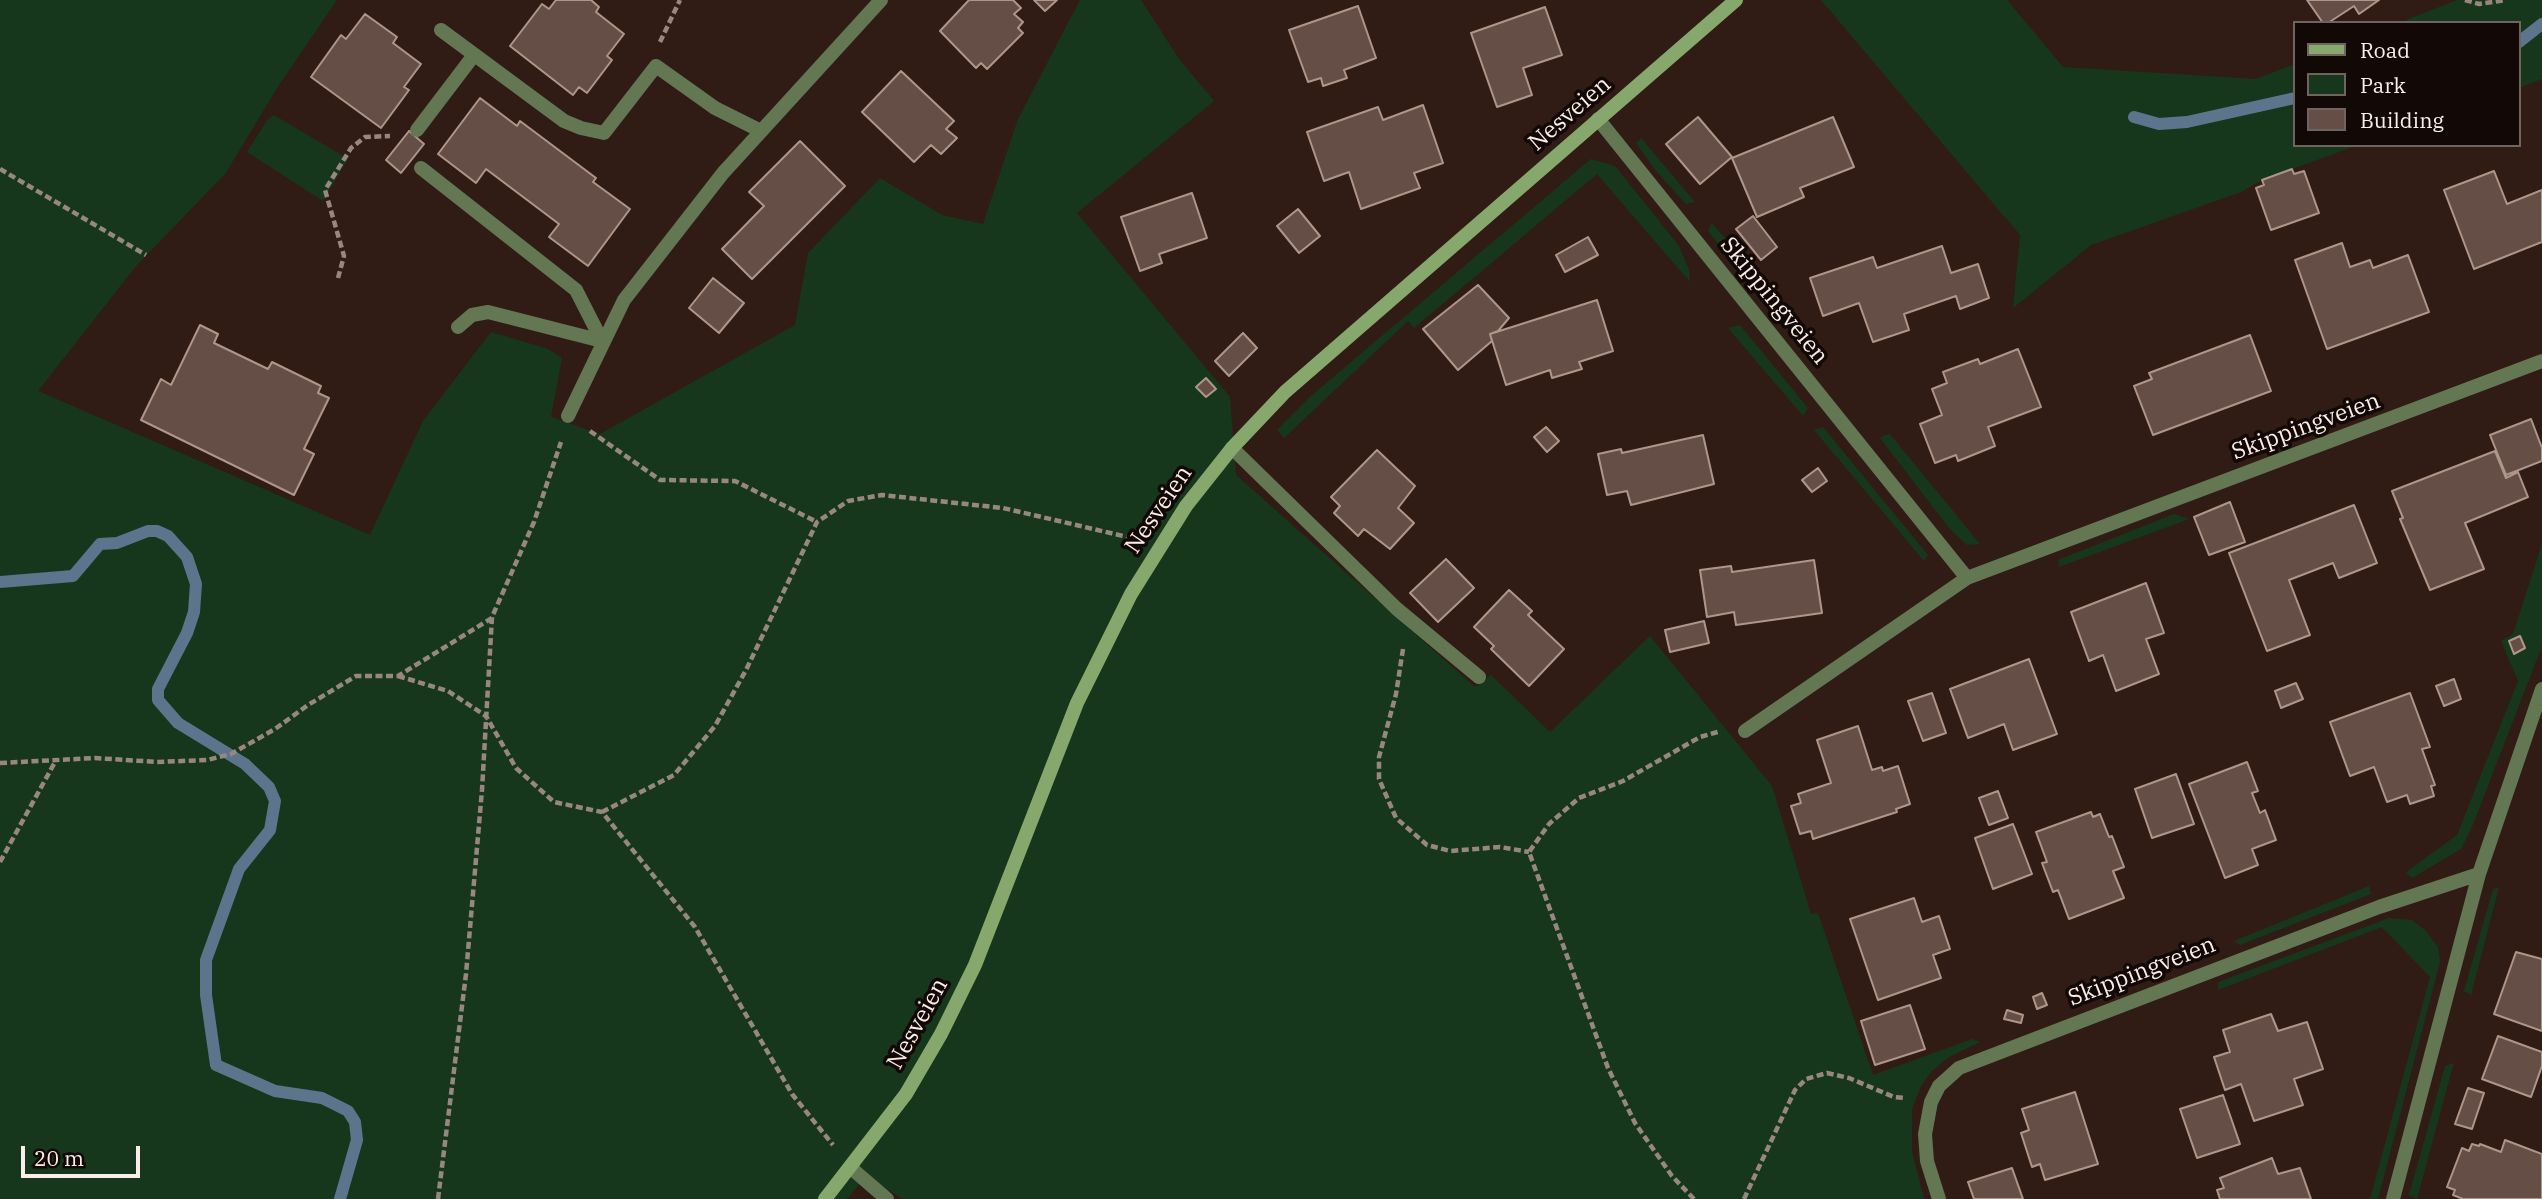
<!DOCTYPE html>
<html>
<head>
<meta charset="utf-8">
<style>
	body { margin:0 }
	#map { position:relative; width:2542px; height:1199px; overflow:hidden; background:#301c14; font-family:"IBM Plex Serif",serif }
	canvas { display:block }
	.legend { position:absolute; left:2293px; top:21px; width:228px; height:126px; box-sizing:border-box; background:#120906; border:2px solid #6f6460; margin:0; padding:9px 12px; list-style:none; font-size:21px; color:#fbede7 }
	.legend li { display:flex; align-items:center; gap:14px; height:35px }
	.legend b { width:35px; border:2px solid #6f6460 }
	.scale { position:absolute; left:21px; top:1146px; width:119px; height:32px; box-sizing:border-box; border:4px solid #fbede7; border-top:0; padding-left:9px; font-size:21px; line-height:24px; white-space:nowrap; color:#fbede7; -webkit-text-stroke:5px #120906; paint-order:stroke }
</style>
</head>
<body>
<div id="map">
<canvas width="2542" height="1199"></canvas>
<ul class="legend">
<li><b style="height:9px;background:#86a86c"></b>Road</li>
<li><b style="height:19px;background:#17371d"></b>Park</li>
<li><b style="height:19px;background:#654e45"></b>Building</li>
</ul>
<div class="scale">20 m</div>
</div>
<script>
const context = document.querySelector('canvas').getContext('2d');
context.lineJoin = 'round';
function fill(path, color) { context.fillStyle = color; context.fill(path, 'evenodd'); }
const toPath = rows => new Path2D(rows.map(r => 'M' + r).join(''));
function stroke(path, color, width, dash) { context.strokeStyle = color; context.lineWidth = width; context.lineCap = dash ? 'butt' : 'round'; context.setLineDash(dash || []); context.stroke(path); }
function write(font, color, halo, rows, align = 'center') {
  context.font = font + ' "IBM Plex Serif",serif'; context.lineWidth = 7; context.setLineDash([]); context.textBaseline = 'middle'; context.strokeStyle = halo; context.fillStyle = color; for (const [text, x, y, turn = 0] of rows) {
    context.save(); context.translate(x, y); context.rotate((+turn || 0) * Math.PI / 180); context.textAlign = isNaN(turn) ? turn : align; if (halo) context.strokeText(text, 0, 0); context.fillText(text, 0, 0); context.restore();
  }
}
fill(toPath([
	[0,0,337,0,279,85,225,174,136,266,38,391,370,535,423,421,491,332,548,349,562,358,551,417,600,434,795,325,808,253,880,178,942,215,983,224,1018,119,1080,0,1141,0,1179,59,1214,101,1077,213,1230,397,1236,475,1475,687,1491,675,1550,732,1650,636,1772,786,1811,914,1818,913,1873,1075,1972,1039,1980,1042,1949,1057,1932,1071,1921,1086,1912,1109,1912,1152,1924,1199,903,1199,866,1176,847,1199,0,1199],
	[1821,0,2007,0,2063,67,2256,79,2295,64,2295,145,2358,145,2262,180,2241,192,2091,245,2013,308,2020,235],
	[2457,0,2542,0,2542,79,2519,88,2519,23,2399,23],
	[274,115,348,159,323,201,247,152,268,119],
	[1641,138,1695,202,1686,204,1656,171,1636,143],
	[1591,159,1615,166,1679,246,1689,270,1690,282,1597,174,1414,328,1408,321,1284,438,1277,430,1312,395],
	[1712,223,1819,348,1810,352,1789,332,1708,231],
	[1740,325,1808,408,1803,416,1728,328],
	[1823,427,1928,555,1924,561,1814,430],
	[1889,433,1980,544,1967,545,1949,528,1880,438],
	[2174,514,2189,519,2059,567,2058,560],
	[2542,544,2542,646,2472,827,2461,849,2412,878,2406,872,2457,835,2518,681,2501,641,2513,634],
	[2369,886,2371,894,2240,945,2234,941],
	[2499,887,2471,995,2464,991,2493,889],
	[2389,918,2412,920,2425,930,2438,947,2440,962,2378,1199,2370,1199,2430,977,2382,927,2218,990,2218,982],
	[2454,1063,2451,1073,2417,1199,2409,1195,2445,1066]
]), '#17371d');
stroke(toPath([
	[2519,42,2542,24],
	[2134,117,2159,124,2187,122,2295,98],
	[0,582,73,576,100,544,117,543,148,531,157,531,168,536,187,557,196,584,194,612,187,633,158,689,158,700,178,723,245,764,269,787,275,801,270,830,239,869,206,960,206,995,216,1065,275,1091,322,1098,348,1111,355,1122,357,1140,340,1199]
]), '#5c758c', 12);
const building = toPath([
	[556,0,591,0,599,7,596,12,624,34,607,56,612,60,587,93,579,87,573,95,510,46,542,4,549,9,556,0],
	[969,0,1013,0,1021,8,1014,14,1023,22,1018,28,1023,33,987,69,981,63,976,68,940,31,969,0],
	[1034,0,1057,0,1045,11,1034,0],
	[2307,0,2379,0,2359,14,2354,6,2328,23,2323,23,2307,0],
	[1358,6,1376,58,1344,70,1347,78,1323,86,1321,78,1308,82,1289,30,1358,6],
	[1545,7,1562,55,1523,68,1532,95,1497,107,1471,33,1545,7],
	[365,14,397,37,393,43,421,64,404,87,409,90,381,128,311,77,341,35,346,39,365,14],
	[901,71,954,121,946,129,957,138,941,154,931,145,914,162,862,112,901,71],
	[480,98,517,126,520,121,596,178,593,182,630,209,588,266,549,237,559,224,486,169,476,183,438,154,480,98],
	[1423,105,1443,163,1414,173,1420,188,1361,209,1349,172,1324,181,1307,132,1378,107,1383,120,1423,105],
	[1698,117,1732,157,1700,184,1666,144,1698,117],
	[1833,117,1854,167,1800,188,1804,197,1757,217,1732,158,1833,117],
	[409,131,424,144,401,173,386,160,409,131],
	[800,141,845,186,752,279,722,249,764,206,749,192,800,141],
	[2292,169,2294,174,2304,171,2319,213,2271,230,2256,188,2264,185,2262,180,2292,169],
	[2494,171,2507,204,2542,190,2542,242,2474,269,2444,190,2494,171],
	[1192,193,1207,238,1159,254,1162,263,1140,271,1121,217,1192,193],
	[1298,209,1320,236,1299,253,1277,226,1298,209],
	[1753,216,1777,247,1761,260,1736,229,1753,216],
	[1588,237,1598,255,1565,272,1556,255,1588,237],
	[2342,243,2350,267,2370,260,2373,268,2408,255,2429,312,2327,349,2295,260,2342,243],
	[1942,246,1951,273,1978,264,1989,298,1960,309,1956,296,1904,314,1909,330,1873,342,1859,303,1823,316,1810,278,1873,257,1877,268,1942,246],
	[713,278,744,303,719,333,689,308,713,278],
	[1478,285,1509,318,1498,331,1490,334,1492,341,1458,370,1423,329,1478,285],
	[1597,300,1613,351,1579,362,1582,369,1552,378,1550,370,1506,385,1490,334,1597,300],
	[200,325,218,334,214,343,268,369,272,362,321,386,318,393,329,398,304,449,314,454,294,495,141,420,161,379,171,385,200,325],
	[1243,333,1257,348,1229,376,1215,361,1243,333],
	[2250,335,2271,391,2153,435,2134,386,2152,379,2149,373,2250,335],
	[2018,349,2041,407,1988,427,1995,446,1958,461,1956,455,1935,463,1920,424,1942,415,1932,389,1947,383,1943,372,1978,359,1980,364,2018,349],
	[1206,378,1216,389,1206,397,1196,387,1206,378],
	[2531,419,2542,448,2542,461,2506,475,2490,435,2531,419],
	[1546,427,1559,441,1547,452,1534,437,1546,427],
	[1703,435,1714,484,1631,505,1627,491,1607,495,1598,454,1621,449,1622,453,1703,435],
	[1377,450,1415,486,1398,508,1414,523,1390,549,1364,529,1358,536,1334,513,1340,506,1331,497,1377,450],
	[2495,451,2506,478,2518,472,2528,497,2465,523,2484,569,2430,590,2400,519,2403,518,2392,491,2495,451],
	[1818,468,1827,481,1812,492,1802,480,1818,468],
	[2230,502,2245,542,2209,555,2194,517,2230,502],
	[2354,505,2377,563,2339,578,2333,563,2289,580,2310,635,2267,651,2229,553,2354,505],
	[1446,559,1474,588,1438,622,1410,593,1446,559],
	[1814,560,1822,613,1736,625,1734,612,1707,617,1700,570,1731,566,1732,572,1814,560],
	[2146,583,2164,633,2146,639,2159,674,2116,691,2103,655,2089,661,2071,612,2146,583],
	[1509,590,1532,611,1528,615,1564,649,1529,686,1491,649,1494,646,1474,627,1509,590],
	[1704,621,1709,643,1670,652,1665,630,1704,621],
	[2520,636,2525,648,2514,654,2509,641,2520,636],
	[2029,659,2057,734,2013,750,2004,724,1968,738,1950,689,2029,659],
	[2454,679,2461,699,2444,706,2436,686,2454,679],
	[2296,683,2303,699,2281,708,2275,691,2296,683],
	[1932,693,1946,733,1923,741,1908,701,1932,693],
	[2410,693,2430,747,2422,749,2435,785,2431,786,2434,796,2410,804,2407,795,2387,802,2374,767,2350,776,2330,722,2410,693],
	[1858,726,1872,770,1882,767,1883,771,1898,766,1910,804,1896,809,1897,812,1813,839,1811,831,1800,834,1791,806,1801,803,1798,794,1831,783,1817,740,1858,726],
	[2247,762,2258,791,2252,793,2260,813,2265,810,2276,840,2252,849,2258,865,2225,878,2189,784,2247,762],
	[2176,774,2194,824,2152,838,2135,789,2176,774],
	[1998,791,2008,818,1989,825,1979,798,1998,791],
	[2091,812,2093,817,2100,814,2109,837,2112,836,2124,867,2113,871,2124,898,2069,919,2058,890,2053,892,2042,863,2047,862,2036,832,2091,812],
	[2013,824,2032,874,1993,889,1975,838,2013,824],
	[1914,898,1922,922,1939,916,1950,949,1933,955,1941,978,1878,1000,1850,919,1914,898],
	[2516,952,2542,959,2542,1031,2494,1014,2516,952],
	[2042,993,2047,1005,2037,1009,2033,997,2042,993],
	[1910,1005,1925,1049,1875,1065,1861,1021,1910,1005],
	[2007,1010,2023,1015,2021,1023,2004,1019,2007,1010],
	[2271,1014,2278,1031,2307,1022,2323,1069,2294,1079,2303,1105,2254,1121,2241,1084,2225,1090,2214,1057,2230,1052,2223,1030,2271,1014],
	[2498,1036,2542,1052,2542,1066,2531,1097,2482,1079,2498,1036],
	[2468,1088,2484,1093,2472,1129,2455,1124,2468,1088],
	[2075,1092,2098,1164,2045,1180,2040,1164,2032,1167,2021,1133,2029,1130,2022,1109,2075,1092],
	[2223,1095,2240,1144,2197,1158,2180,1109,2223,1095],
	[2505,1140,2542,1154,2542,1199,2463,1199,2453,1195,2455,1190,2447,1187,2462,1148,2469,1151,2472,1144,2479,1146,2480,1144,2501,1152,2505,1140],
	[2272,1158,2278,1174,2300,1168,2311,1199,2220,1199,2217,1190,2224,1188,2220,1178,2272,1158],
	[2012,1168,2023,1199,1974,1199,1968,1182,2012,1168]
]);
fill(building, '#654e45');
stroke(building, '#af958a', 2);
stroke(toPath([
	[2465,0,2479,4,2506,0],
	[660,42,680,0],
	[0,169,146,255],
	[338,278,344,256,325,190,351,148,365,137,390,136],
	[590,431,660,480,735,481,817,522],
	[1403,649,1396,694,1379,757,1379,779,1396,818,1427,845,1450,851,1500,847,1529,852],
	[398,676,448,691,486,716,516,768,554,802,602,812,695,927,792,1094,833,1145],
	[0,763,95,758,157,762,207,760,231,754,275,729,308,705,356,676,398,676,492,618],
	[602,812,674,775,715,726,746,670,817,522,848,501,882,495,1003,508,1132,538],
	[0,862,55,762],
	[438,1199,466,974,482,790,492,617,534,522,561,442],
	[1694,1199,1672,1176,1635,1123,1608,1068,1529,852,1549,824,1579,798,1623,781,1700,737,1721,731],
	[1744,1199,1795,1090,1806,1079,1827,1073,1849,1078,1894,1097,1906,1098]
]), '#988780', 4.5, [7, 3.5]);
stroke(toPath([
	[441,30,564,121,581,128,604,133,656,66,715,108,761,131],
	[417,130,474,55],
	[421,168,576,290,602,341],
	[458,327,472,315,488,312,602,341],
	[1232,448,1397,609,1479,677],
	[851,1168,887,1199]
]), '#627752', 14);
stroke(toPath([
	[1598,119,1967,578],
	[568,416,624,300,723,173,881,0],
	[1745,731,1967,578,2542,361],
	[1939,1199,1927,1161,1925,1134,1931,1102,1939,1086,1959,1068,2379,907,2479,874],
	[2393,1199,2479,874,2542,689]
]), '#627752', 14);
stroke(toPath([
	[825,1199,906,1094,941,1034,975,965,1077,703,1131,594,1186,506,1232,448,1285,392,1736,0]
]), '#86a86c', 14);
write('23px', '#fbede7', '#120906', [
	["Nesveien",1570,114,-41],
	["Skippingveien",1774,301,51],
	["Skippingveien",2306,427,-20],
	["Nesveien",1159,510,-56],
	["Skippingveien",2142,972,-21],
	["Nesveien",918,1024,-61]
]);
</script>
</body>
</html>
